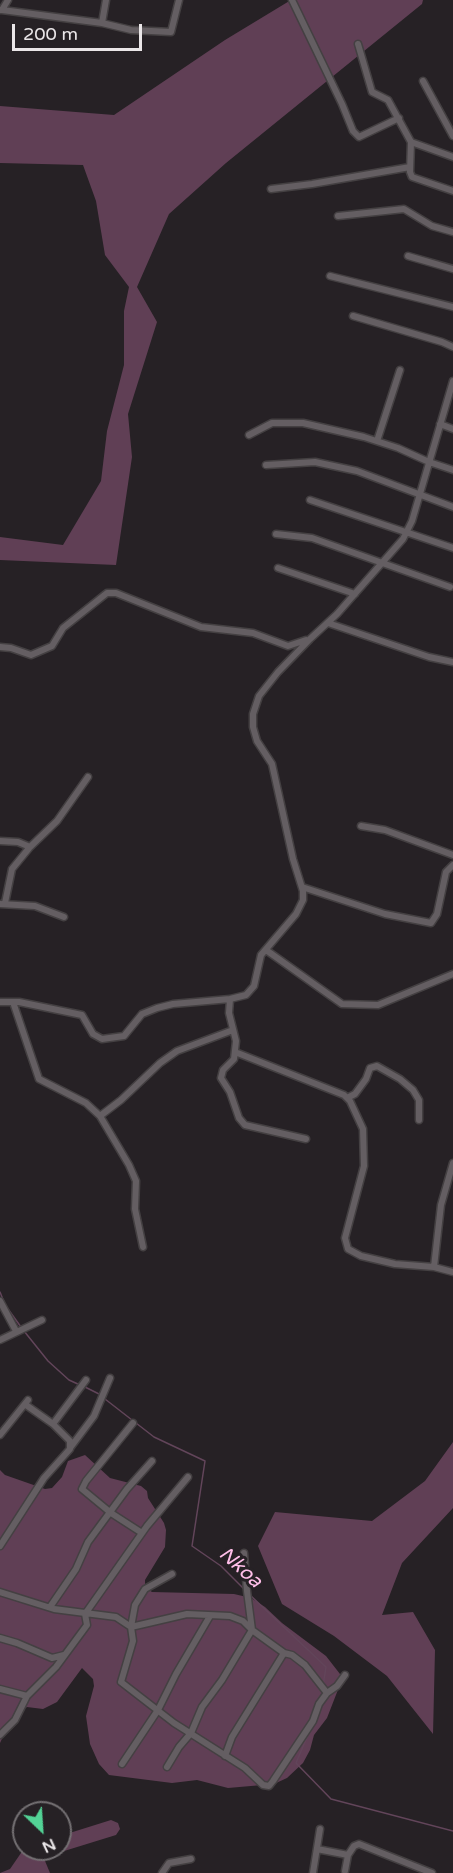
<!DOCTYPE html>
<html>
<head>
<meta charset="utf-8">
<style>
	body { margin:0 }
	#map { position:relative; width:453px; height:1873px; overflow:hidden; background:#262125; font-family:"Varela Round",sans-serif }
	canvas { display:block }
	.north { position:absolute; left:12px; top:1801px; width:60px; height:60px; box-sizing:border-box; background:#262125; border:2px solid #747073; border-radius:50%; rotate:155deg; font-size:16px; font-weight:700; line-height:24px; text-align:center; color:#eae6e8 }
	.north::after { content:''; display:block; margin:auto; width:21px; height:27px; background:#53d396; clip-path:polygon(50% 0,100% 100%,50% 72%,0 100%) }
	.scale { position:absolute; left:12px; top:24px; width:130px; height:27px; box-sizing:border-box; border:3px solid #eae6e8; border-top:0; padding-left:8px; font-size:18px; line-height:21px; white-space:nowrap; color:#eae6e8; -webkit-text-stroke:4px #262125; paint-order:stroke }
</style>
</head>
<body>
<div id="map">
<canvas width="453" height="1873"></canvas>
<div class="north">N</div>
<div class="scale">200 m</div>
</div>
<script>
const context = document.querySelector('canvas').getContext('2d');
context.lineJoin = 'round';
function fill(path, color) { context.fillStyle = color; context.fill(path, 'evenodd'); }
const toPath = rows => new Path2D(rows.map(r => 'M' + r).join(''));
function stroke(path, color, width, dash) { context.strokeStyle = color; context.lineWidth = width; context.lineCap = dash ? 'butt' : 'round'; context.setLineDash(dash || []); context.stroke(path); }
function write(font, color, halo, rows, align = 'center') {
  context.font = font + ' "Varela Round",sans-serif'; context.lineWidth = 6; context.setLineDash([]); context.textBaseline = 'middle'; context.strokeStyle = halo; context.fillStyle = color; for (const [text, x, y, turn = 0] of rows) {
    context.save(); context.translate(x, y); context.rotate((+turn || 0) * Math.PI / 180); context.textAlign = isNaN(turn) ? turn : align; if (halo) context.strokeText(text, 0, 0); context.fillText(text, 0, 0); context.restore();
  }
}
fill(toPath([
	[291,0,423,0,422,4,226,163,169,214,137,287,157,322,128,414,132,457,116,565,0,560,0,537,63,545,101,481,107,431,124,365,124,311,129,287,105,255,96,201,83,165,0,163,0,106,114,115,225,40],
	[453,1442,453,1508,402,1563,382,1615,413,1612,435,1650,433,1734,387,1676,334,1636,282,1604,258,1546,275,1512,372,1521,425,1481],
	[85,1455,110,1478,141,1486,147,1491,148,1498,164,1523,166,1530,165,1547,145,1580,145,1587,152,1592,234,1594,251,1598,265,1607,282,1623,326,1656,340,1674,341,1682,327,1718,314,1735,310,1750,303,1763,287,1778,274,1784,228,1788,197,1780,172,1783,109,1775,99,1764,90,1744,86,1716,94,1686,93,1679,82,1668,57,1702,43,1709,27,1707,21,1711,9,1724,0,1743,0,1470,5,1475,45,1489,52,1488,62,1477,68,1461],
	[111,1820,118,1823,120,1829,116,1835,48,1856,45,1861,50,1873,0,1873,10,1869,21,1853,27,1849,60,1849,60,1836]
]), '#603f55');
stroke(toPath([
	[0,1292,4,1302],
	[8,1309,21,1327],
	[24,1331,48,1361,69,1380,80,1385],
	[85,1387,99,1394],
	[105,1399,132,1420],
	[136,1423,154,1437,205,1461,192,1546,221,1566,244,1589],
	[250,1595,326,1667,323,1686],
	[310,1730,296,1763,331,1799,453,1831]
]), '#62455a', 1.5);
const minor = toPath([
	[292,0,342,104,353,131,359,137,399,118],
	[0,10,2,10,8,0],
	[2,10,102,23,131,30,171,32,179,0],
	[102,23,106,0],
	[358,44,372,92,388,100,411,142,453,157],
	[423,81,453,136],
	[411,142,410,172,412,177,453,191],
	[271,189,312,184,410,167],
	[338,216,404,209,432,226,453,232],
	[408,256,453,269],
	[330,276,453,307],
	[353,316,442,342,453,347],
	[440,424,453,429],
	[249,435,272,423,303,423,364,437,398,448,429,462,453,470],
	[377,441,400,370],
	[266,465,315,462,357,471,453,507],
	[310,500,453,548],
	[276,534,312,538,450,587],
	[278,568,355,594],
	[328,623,429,657,453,662],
	[0,647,11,648,31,655,52,646,63,628,107,593,116,593,201,627,253,633,288,646,306,640],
	[361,826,385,830,453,855],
	[0,841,18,842,30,847],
	[302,887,385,914,431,923,437,914,446,872,453,865],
	[5,903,12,869,30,847,57,821,88,777],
	[0,904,35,906,64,917],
	[266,950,342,1004,378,1005,453,974],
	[230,999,229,1013,236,1041,234,1059,223,1070,221,1078,230,1092,239,1118,245,1125,306,1139],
	[0,1002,19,1002,82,1015,93,1034,102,1039,124,1036,142,1014,157,1008,173,1004,230,999,246,995,254,986,261,955,296,914,303,900,303,891,293,859,272,764,257,741,253,727,253,714,259,696,278,672,310,639,337,614,403,539,412,521,453,381],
	[13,1002,39,1079,86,1103,100,1116,129,1165,136,1181,135,1209,143,1247],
	[235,1052,344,1095,350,1101,363,1129,364,1166,345,1238,348,1249,361,1256,395,1264,434,1267,453,1272],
	[347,1098,355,1094,366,1079,370,1068,377,1066,400,1079,413,1090,419,1100,419,1120],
	[100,1116,121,1100,160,1063,177,1051,233,1030],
	[434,1267,441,1205,453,1163],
	[0,1301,16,1331],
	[0,1340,42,1320],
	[133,1423,86,1481,82,1489,111,1513,142,1533],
	[53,1424,86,1380],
	[0,1435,28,1400],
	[70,1448,94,1416,110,1378],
	[0,1546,44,1478,70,1449,70,1441,53,1424,26,1405],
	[172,1574,145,1589,135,1605,131,1627,133,1641,121,1682,174,1723,245,1768,263,1785,269,1786,273,1781,313,1721,319,1704,327,1693,337,1686,345,1675],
	[0,1592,54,1609,116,1617,131,1627,187,1614,230,1616,243,1621,252,1630,284,1653,292,1655,305,1665,327,1693],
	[50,1607,76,1569,88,1542,127,1489,152,1461],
	[0,1638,17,1643,52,1658,64,1655],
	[0,1689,27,1696,56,1667,87,1625,85,1614,147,1526,188,1477],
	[0,1735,15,1720,27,1696],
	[225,1756,232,1737,284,1653],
	[122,1764,158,1710,176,1674,210,1616],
	[167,1767,179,1747,191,1733,202,1707,222,1680,252,1630,247,1591,244,1553],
	[317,1849,348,1855],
	[345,1871,348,1855,354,1846,359,1844,432,1873],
	[162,1873,169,1863,191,1859],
	[313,1873,320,1829]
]);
stroke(minor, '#444042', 9);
stroke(minor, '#645e62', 6);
write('italic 20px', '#ffbfe9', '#262125', [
	["Nkoa",240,1568,42]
]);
</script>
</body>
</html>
